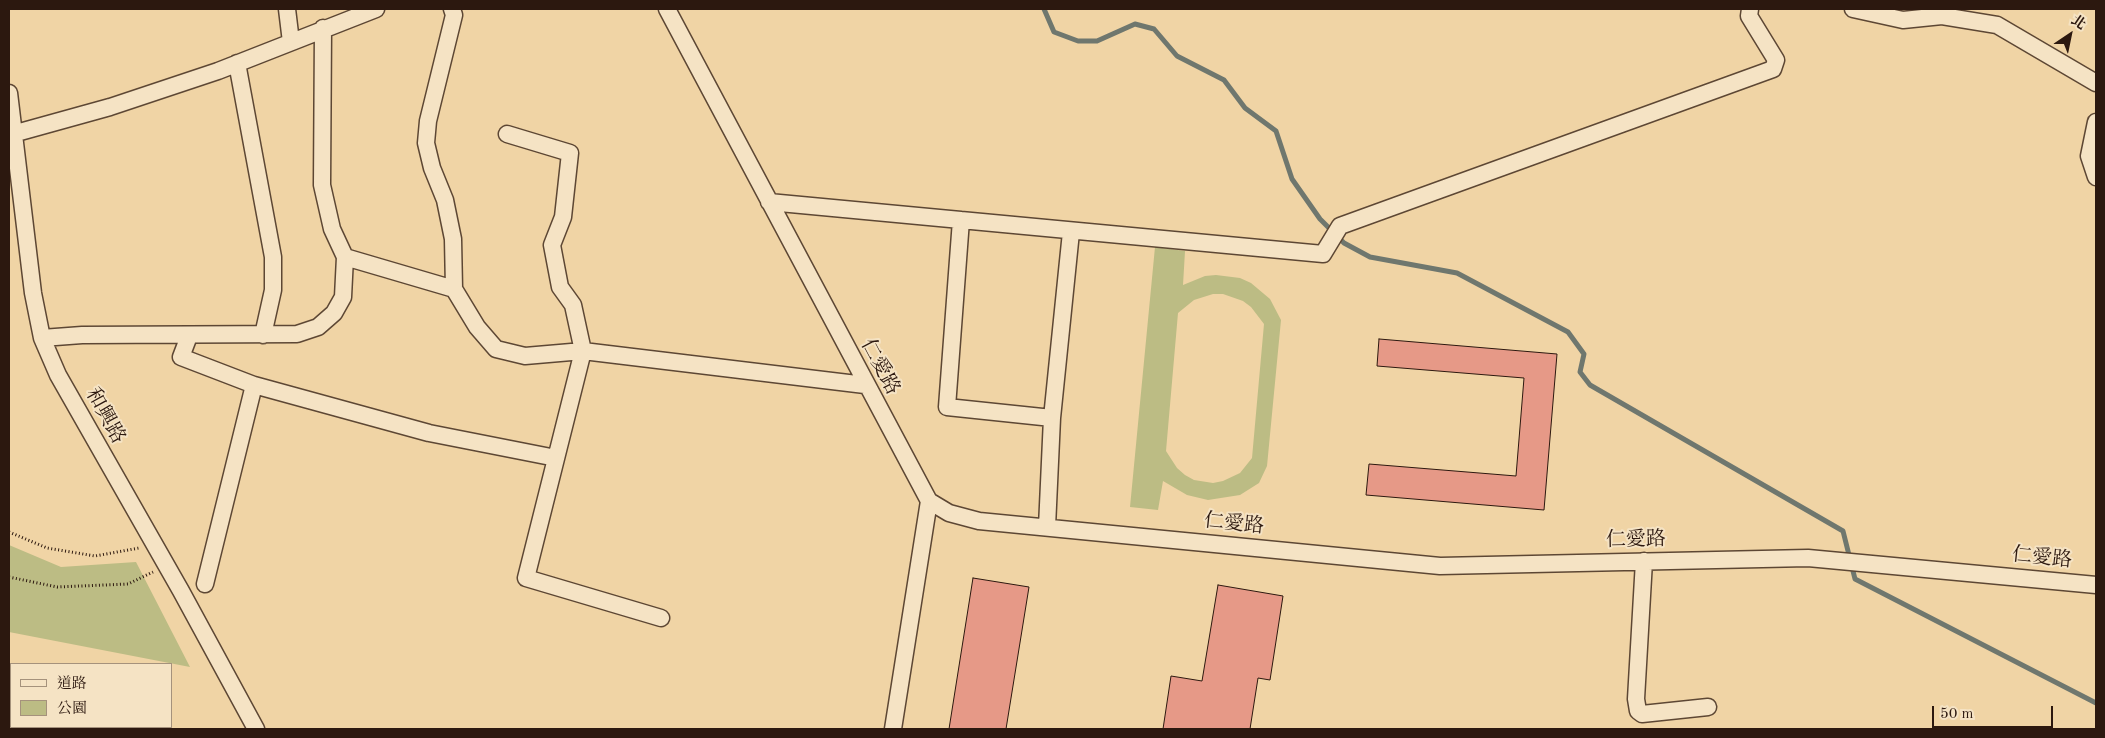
<!DOCTYPE html>
<html>
<head>
<meta charset="utf-8">
<style>
	body { margin:0 }
	#map { position:relative; width:2105px; height:738px; overflow:hidden; background:#f0d4a5; font-family:"Old Standard TT","Noto Serif TC",serif }
	canvas { display:block }
	.frame { position:absolute; inset:0; border:10px solid #2c180f; pointer-events:none }
	.legend { position:absolute; left:10px; top:663px; width:162px; height:65px; box-sizing:border-box; background:#f5e3c4; border:1px solid #a5927c; margin:0; padding:6px 9px; list-style:none; font-size:15px; color:#2c180f }
	.legend li { display:flex; align-items:center; gap:10px; height:25px }
	.legend b { width:25px; border:1px solid #a5927c }
	.north { position:absolute; left:2045px; top:10px; width:50px; height:50px; -webkit-text-stroke:4px #f5e3c4; paint-order:stroke; rotate:34deg; font-size:14px; font-weight:700; line-height:20px; text-align:center; color:#2c180f }
	.north::after { content:''; display:block; margin:auto; width:18px; height:22px; background:#2c180f; clip-path:polygon(50% 0,100% 100%,50% 72%,0 100%) }
	.scale { position:absolute; left:1932px; top:706px; width:121px; height:22px; box-sizing:border-box; border:2px solid #2c180f; border-top:0; padding-left:6px; font-size:15px; line-height:18px; white-space:nowrap; color:#2c180f; -webkit-text-stroke:4px #f5e3c4; paint-order:stroke }
</style>
</head>
<body>
<div id="map">
<canvas width="2105" height="738"></canvas>
<div class="frame"></div>
<ul class="legend">
<li><b style="height:6px;background:#f5e3c4"></b>道路</li>
<li><b style="height:14px;background:#bcbc84"></b>公園</li>
</ul>
<div class="north">北</div>
<div class="scale">50 m</div>
</div>
<script>
const context = document.querySelector('canvas').getContext('2d');
context.lineJoin = 'round';
function fill(path, color) { context.fillStyle = color; context.fill(path, 'evenodd'); }
const toPath = rows => new Path2D(rows.map(r => 'M' + r).join(''));
function stroke(path, color, width, dash) { context.strokeStyle = color; context.lineWidth = width; context.lineCap = dash ? 'butt' : 'round'; context.setLineDash(dash || []); context.stroke(path); }
function write(font, color, halo, rows, align = 'center') {
  context.font = font + ' "Old Standard TT","Noto Serif TC",serif'; context.lineWidth = 4; context.setLineDash([]); context.textBaseline = 'middle'; context.strokeStyle = halo; context.fillStyle = color; for (const [text, x, y, turn = 0] of rows) {
    context.save(); context.translate(x, y); context.rotate((+turn || 0) * Math.PI / 180); context.textAlign = isNaN(turn) ? turn : align; if (halo) context.strokeText(text, 0, 0); context.fillText(text, 0, 0); context.restore();
  }
}
fill(toPath([
	[1155,247,1185,251,1183,285,1205,276,1216,275,1240,278,1251,283,1270,299,1281,320,1267,466,1259,483,1240,495,1208,500,1187,495,1163,481,1158,510,1130,507],
	[1213,294,1223,294,1243,301,1251,307,1264,324,1252,458,1240,473,1223,481,1213,483,1194,480,1185,475,1177,468,1166,451,1178,313,1194,300],
	[9,545,61,567,136,562,190,667,9,632]
]), '#bcbc84');
stroke(toPath([
	[1044,9,1054,32,1078,41,1097,41,1135,24,1154,29,1177,56,1224,80,1245,108,1276,131,1292,179,1320,219,1344,243,1370,257,1457,273,1568,332,1584,354,1580,372,1590,385,1843,531,1855,579,2096,703]
]), '#6f776e', 5);
stroke(toPath([
	[9,695,11,701],
	[22,727,23,729]
]), '#9bb7ae', 29);
const building = toPath([
	[1379,339,1557,354,1544,510,1366,495,1369,464,1516,476,1524,378,1377,366,1379,339],
	[973,578,1029,587,1006,729,949,729,973,578],
	[1218,585,1283,596,1270,680,1258,678,1250,729,1163,729,1171,676,1202,681,1218,585]
]);
fill(building, '#e69987');
stroke(building, '#2c180f', 1);
const minor = toPath([
	[287,9,291,42],
	[452,9,454,15,428,121,426,143,432,168,445,200,453,239,454,289,477,327,496,349,525,356,583,351,865,385],
	[667,9,929,501,949,513,979,521,1440,566,1808,558,2096,585],
	[1853,9,1903,20,1942,16,1997,25,2096,83],
	[323,28,322,185,332,229,345,257,454,289],
	[237,63,273,257,273,290,263,335],
	[9,93,33,293,42,338,58,375,181,591,256,729],
	[2096,122,2089,156,2096,177],
	[507,134,570,153,563,217,552,245,560,287,573,305,583,351,526,578,661,618],
	[9,135,110,107,218,71,376,9],
	[769,202,1323,254,1340,226,1773,69,1776,60,1749,16,1750,9],
	[961,220,947,407,1052,418],
	[189,336,181,357,254,385],
	[42,338,82,335,297,334,318,327,334,313,343,297,345,257],
	[1047,527,1052,418,1071,232],
	[1644,561,1636,699,1638,711,1642,714,1708,707],
	[205,584,254,385,429,433,556,458],
	[893,729,929,501]
]);
stroke(minor, '#5d4734', 19);
stroke(toPath([
	[9,532,47,548,95,556,139,548],
	[9,577,57,587,128,584,153,572]
]), '#2c180f', 3, [1, 2.5]);
stroke(minor, '#f5e3c4', 16);
write('20px', '#2c180f', '#f5e3c4', [
	["仁愛路",880,367,62],
	["和興路",105,416,61],
	["仁愛路",1234,524,6],
	["仁愛路",1636,540,-1],
	["仁愛路",2042,558,6]
]);
</script>
</body>
</html>
